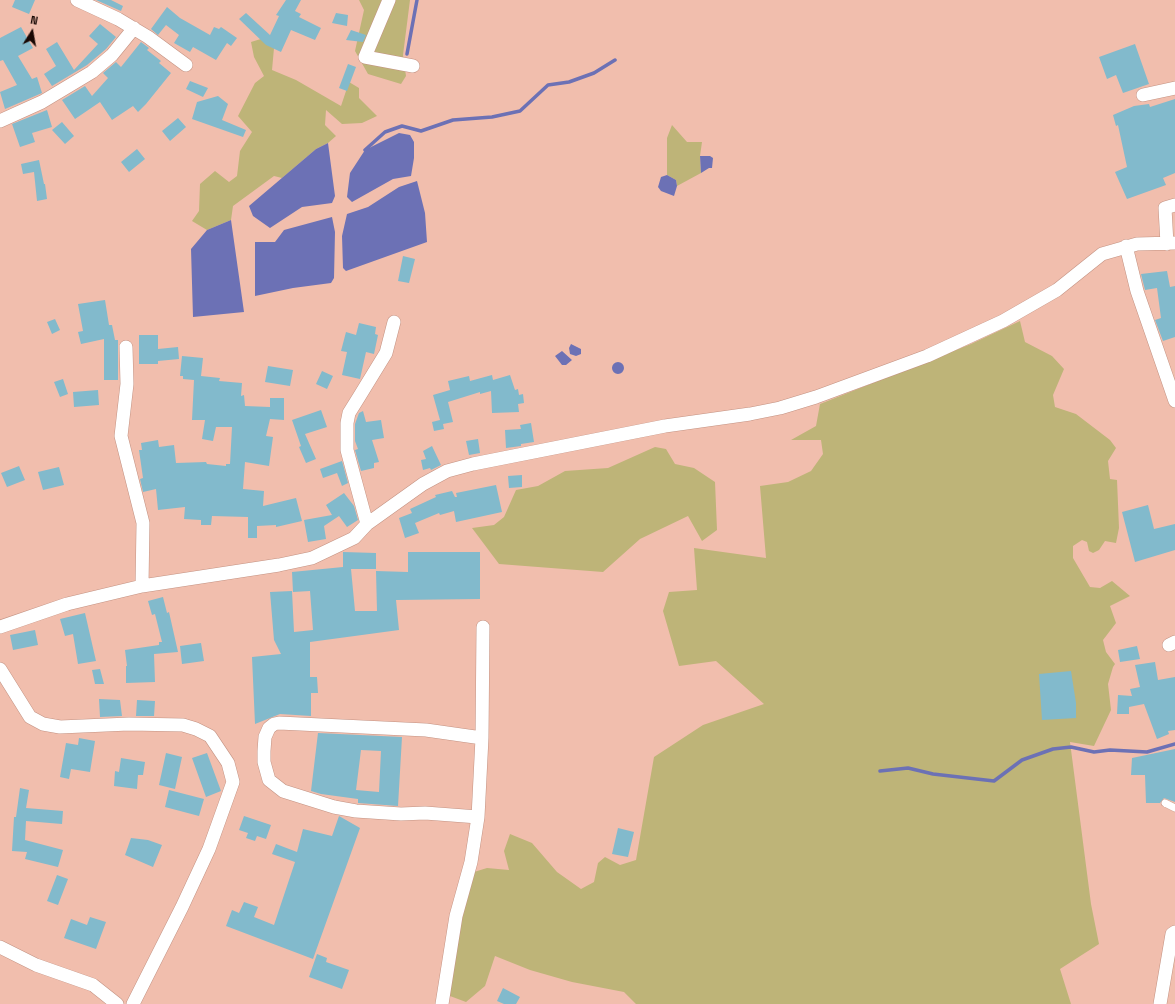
<!DOCTYPE html>
<html>
<head>
<meta charset="utf-8">
<style>
	body { margin:0 }
	#map { position:relative; width:1175px; height:1004px; overflow:hidden; background:#f1bead; font-family:"Space Grotesk",sans-serif }
	canvas { display:block }
	.north { position:absolute; left:12px; top:12px; width:40px; height:40px; -webkit-text-stroke:3px #f1bead; paint-order:stroke; rotate:11deg; font-size:11px; font-weight:700; line-height:16px; text-align:center; color:#180804 }
	.north::after { content:''; display:block; margin:auto; width:14px; height:18px; background:#180804; clip-path:polygon(50% 0,100% 100%,50% 72%,0 100%) }
</style>
</head>
<body>
<div id="map">
<canvas width="1175" height="1004"></canvas>
<div class="north">N</div>
</div>
<script>
const context = document.querySelector('canvas').getContext('2d');
context.lineJoin = 'round';
function fill(path, color) { context.fillStyle = color; context.fill(path, 'evenodd'); }
const toPath = rows => new Path2D(rows.map(r => 'M' + r).join(''));
function stroke(path, color, width, dash) { context.strokeStyle = color; context.lineWidth = width; context.lineCap = dash ? 'butt' : 'round'; context.setLineDash(dash || []); context.stroke(path); }
fill(toPath([
	[359,0,410,0,403,55,406,76,401,84,368,74,355,51,364,10],
	[264,38,274,48,272,70,296,80,341,106,349,82,359,88,359,98,377,116,362,123,342,124,326,110,325,125,336,136,328,143,316,149,282,178,274,176,233,206,231,220,207,230,192,221,199,211,200,184,215,171,229,182,237,176,240,151,252,132,238,116,255,83,264,76,254,57,251,42],
	[672,125,687,142,702,142,700,156,701,173,677,186,676,180,667,175,667,138],
	[1020,321,1025,342,1052,356,1064,369,1053,395,1055,407,1076,414,1110,440,1116,448,1108,461,1110,479,1117,480,1119,528,1116,543,1105,541,1099,550,1093,553,1089,551,1087,542,1082,540,1073,546,1073,558,1090,587,1100,588,1112,581,1130,596,1110,606,1116,623,1103,640,1106,652,1115,664,1113,667,1108,684,1111,710,1094,746,1070,742,1091,904,1099,944,1060,969,1071,1004,636,1004,624,992,572,982,530,970,495,956,485,986,466,1002,450,996,458,917,474,872,487,868,509,870,504,851,510,834,532,843,557,872,581,889,594,882,598,863,605,857,620,865,636,860,654,757,703,725,764,704,716,661,679,666,663,611,669,592,697,590,694,548,766,558,760,486,788,482,811,471,823,454,821,440,791,440,816,426,820,404,971,344],
	[655,447,666,449,675,464,694,468,715,482,717,530,702,541,688,516,640,539,603,572,499,564,472,528,494,525,504,517,516,490,538,486,565,471,608,468]
]), '#beb478');
fill(toPath([
	[399,133,410,135,414,142,414,158,411,176,393,179,352,202,347,197,350,173,365,150],
	[328,143,335,196,332,203,302,207,270,228,253,216,249,206,316,149],
	[700,156,710,156,713,158,712,168,709,168,701,173],
	[667,175,676,180,677,186,674,196,661,191,658,187,661,177],
	[417,181,425,213,427,242,346,271,343,268,342,236,347,214,368,207,399,187],
	[332,217,335,232,334,278,331,283,293,288,255,296,255,242,275,242,284,230],
	[231,220,244,312,193,317,191,249,207,230],
	[571,344,581,349,581,354,576,356,570,354,569,348],
	[562,351,572,360,566,365,562,365,555,356],
	'612 368a6 6 0 1 1 12 0a6 6 0 1 1-12 0Z'
]), '#6c71b5');
stroke(toPath([
	[407,54,417,0],
	[365,150,385,132,402,126,421,131,453,120,492,117,520,111,548,85,569,82,594,73,615,60],
	[880,771,908,768,933,774,994,781,1022,760,1053,749,1071,747,1094,752,1110,750,1147,752,1175,744]
]), '#6c71b5', 3.5);
fill(toPath([
	[15,0,35,0,29,14,12,7],
	[96,0,111,0,123,6,121,11],
	[286,0,301,0,295,11,301,14,299,17,321,28,315,40,291,30,281,52,266,45,239,19,246,13,270,35,279,16,276,15],
	[167,7,180,18,210,35,214,27,219,29,221,27,237,38,231,46,227,43,216,60,193,47,190,52,174,43,179,35,166,25,158,35,151,29],
	[336,13,348,15,347,26,332,23],
	[100,24,116,37,106,49,87,65,52,86,44,74,56,66,46,49,57,42,74,70,98,44,89,36],
	[21,27,33,48,18,56,32,79,37,77,42,93,5,109,0,92,17,85,3,60,0,61,0,38],
	[351,30,366,35,363,42,346,40],
	[141,42,149,48,147,50,161,61,159,63,171,73,146,104,138,112,133,106,112,120,100,102,75,119,62,100,85,86,92,96,108,78,103,73,116,62,121,67],
	[1135,44,1149,84,1123,93,1116,75,1107,79,1099,57],
	[348,64,356,67,347,91,339,88],
	[190,81,208,88,203,97,186,89],
	[218,96,228,104,222,120,246,130,243,137,192,119,197,102],
	[1175,99,1175,173,1163,178,1166,185,1127,199,1115,172,1127,167,1118,125,1116,126,1113,115,1134,106,1149,104,1150,107],
	[47,110,52,127,32,133,35,142,20,147,12,124],
	[178,118,186,127,170,141,162,131],
	[62,122,74,136,65,144,52,130],
	[137,149,145,159,129,172,121,162],
	[39,160,44,184,45,184,47,199,37,201,34,172,23,174,21,164],
	[403,256,415,259,409,283,398,281],
	[1167,271,1170,287,1175,286,1175,337,1163,341,1155,320,1161,318,1157,288,1145,290,1141,274],
	[105,300,109,325,112,325,115,340,118,340,118,380,104,380,104,339,81,344,78,332,83,331,78,304],
	[55,319,60,330,52,334,47,322],
	[359,323,376,327,375,334,378,335,374,354,366,352,360,379,342,375,347,352,341,351,346,332,356,335],
	[139,335,158,335,158,349,178,347,179,359,158,361,158,364,139,364],
	[182,356,203,358,201,376,220,378,219,381,242,383,241,396,244,395,245,406,270,407,270,398,284,398,284,420,270,419,266,436,273,437,269,466,245,462,243,489,264,491,263,506,296,498,302,521,276,527,276,525,257,526,257,538,248,538,248,517,212,516,211,525,201,525,201,520,184,519,185,507,158,510,156,489,143,492,140,479,143,478,139,450,142,450,141,443,158,440,159,447,174,445,176,463,206,462,207,464,226,466,226,464,230,464,232,427,216,427,213,441,202,439,205,420,192,420,194,380,183,379,183,376,180,376],
	[268,366,293,370,290,386,265,382],
	[322,371,333,376,327,389,316,384],
	[492,375,493,380,510,375,515,390,518,389,519,395,523,394,524,403,518,404,519,412,492,413,491,391,480,394,480,392,448,402,453,422,443,424,444,429,434,431,432,422,440,420,433,395,450,390,448,381,469,376,470,381],
	[63,379,68,394,60,397,54,382],
	[98,390,99,405,74,407,73,392],
	[321,410,327,427,305,434,316,459,306,463,299,447,301,446,292,420],
	[363,411,366,422,381,420,384,438,372,440,379,462,374,463,374,468,361,471,355,450,358,449,355,441,355,424,359,413],
	[531,423,534,442,521,444,521,446,506,448,505,430,521,429,520,425],
	[478,439,480,453,469,455,466,441],
	[432,446,441,465,431,470,430,468,423,470,421,460,426,459,423,451],
	[342,461,348,483,342,486,337,473,323,478,320,469],
	[19,466,25,480,7,487,1,473],
	[59,467,64,485,43,490,38,472],
	[522,475,522,487,509,488,508,476],
	[496,485,502,512,456,522,454,511,440,515,439,513,415,523,419,533,405,538,399,518,412,513,410,509,436,497,435,495,452,491,455,497,457,497,456,493],
	[344,493,354,506,358,520,347,527,339,516,324,526,326,539,308,542,304,520,332,515,326,505],
	[1148,505,1154,529,1175,524,1175,550,1135,562,1122,512],
	[343,552,376,553,376,569,351,569,355,611,377,611,376,571,408,572,408,552,480,552,480,599,396,600,399,630,310,642,310,677,317,677,318,693,311,693,311,716,280,714,255,724,252,657,281,654,274,640,270,592,292,591,294,632,313,630,310,591,293,592,292,572,343,567],
	[163,597,167,613,169,612,178,652,154,654,155,682,126,683,126,666,127,666,125,650,159,645,159,642,162,642,155,614,152,615,148,601],
	[85,613,96,661,78,664,73,634,65,636,60,619],
	[35,630,38,645,13,650,10,635],
	[201,643,204,661,182,664,180,646],
	[1137,646,1140,659,1120,662,1118,650],
	[1155,662,1158,680,1175,677,1175,730,1168,731,1169,734,1157,739,1144,704,1129,707,1129,714,1117,714,1118,695,1132,696,1130,689,1140,687,1135,665],
	[100,669,104,684,95,684,92,670],
	[1071,671,1076,703,1076,718,1042,720,1039,674],
	[99,699,120,700,122,716,100,717],
	[137,700,155,701,154,716,136,716],
	[318,733,402,737,398,806,358,803,358,799,321,794,311,791],
	[361,750,381,751,379,792,356,790],
	[79,738,95,741,90,772,71,769,69,779,60,777,66,743,78,745],
	[1175,749,1175,802,1164,798,1160,803,1146,803,1145,775,1131,775,1132,758],
	[166,753,182,757,175,789,159,785],
	[207,753,221,791,206,797,192,758],
	[121,758,145,762,143,775,138,775,137,789,114,786,115,771,119,772],
	[20,788,29,790,26,808,63,811,62,824,26,821,25,840,63,850,58,867,25,859,27,852,12,851,14,817,16,817],
	[169,790,204,799,199,816,165,807],
	[244,816,271,825,266,839,257,836,255,841,246,838,248,833,239,830],
	[339,816,360,828,313,959,226,926,232,910,239,913,244,902,258,907,254,917,274,925,295,862,272,854,276,844,297,852,303,829,332,836],
	[618,828,634,832,628,857,612,854],
	[131,838,148,840,162,845,153,867,125,855],
	[57,875,68,879,58,905,47,901],
	[90,917,106,922,96,949,64,938,71,919,87,925],
	[317,954,327,958,326,962,349,970,342,989,309,977],
	[503,988,520,997,516,1004,504,1004,497,1001]
]), '#82bacc');
const lane = toPath([
	[1165,803,1175,808]
]);
const street = toPath([
	[77,0,118,19,148,37,186,65],
	[389,0,365,57,413,66],
	[1143,95,1175,88],
	[0,121,42,102,92,72,112,55,134,28],
	[1167,244,1165,208,1175,205],
	[1126,246,1137,291,1175,401],
	[126,347,127,384,121,436,143,523,142,586],
	[367,524,347,450,347,423,349,413,359,397,386,353,394,322],
	[0,627,67,604,142,586,279,565,312,558,354,538,367,524,423,484,447,471,473,464,665,426,750,414,780,408,816,397,927,356,1003,321,1057,290,1102,254,1137,244,1175,243],
	[1169,645,1175,642],
	[0,669,30,717,43,724,60,727,129,724,183,725,196,729,210,736,228,763,233,782,209,849,182,907,133,1004],
	[478,817,425,813,401,814,356,811,334,807,283,791,269,780,264,762,264,751,265,737,269,728,274,724,279,723,426,730,482,738],
	[0,947,36,965,93,985,117,1004],
	[442,1004,456,916,471,862,478,817,482,738,483,627],
	[1160,1004,1172,934,1175,932]
]);
stroke(lane, '#c39282', 8);
stroke(street, '#c39282', 14);
stroke(lane, '#fff', 7);
stroke(street, '#fff', 13);
</script>
</body>
</html>
